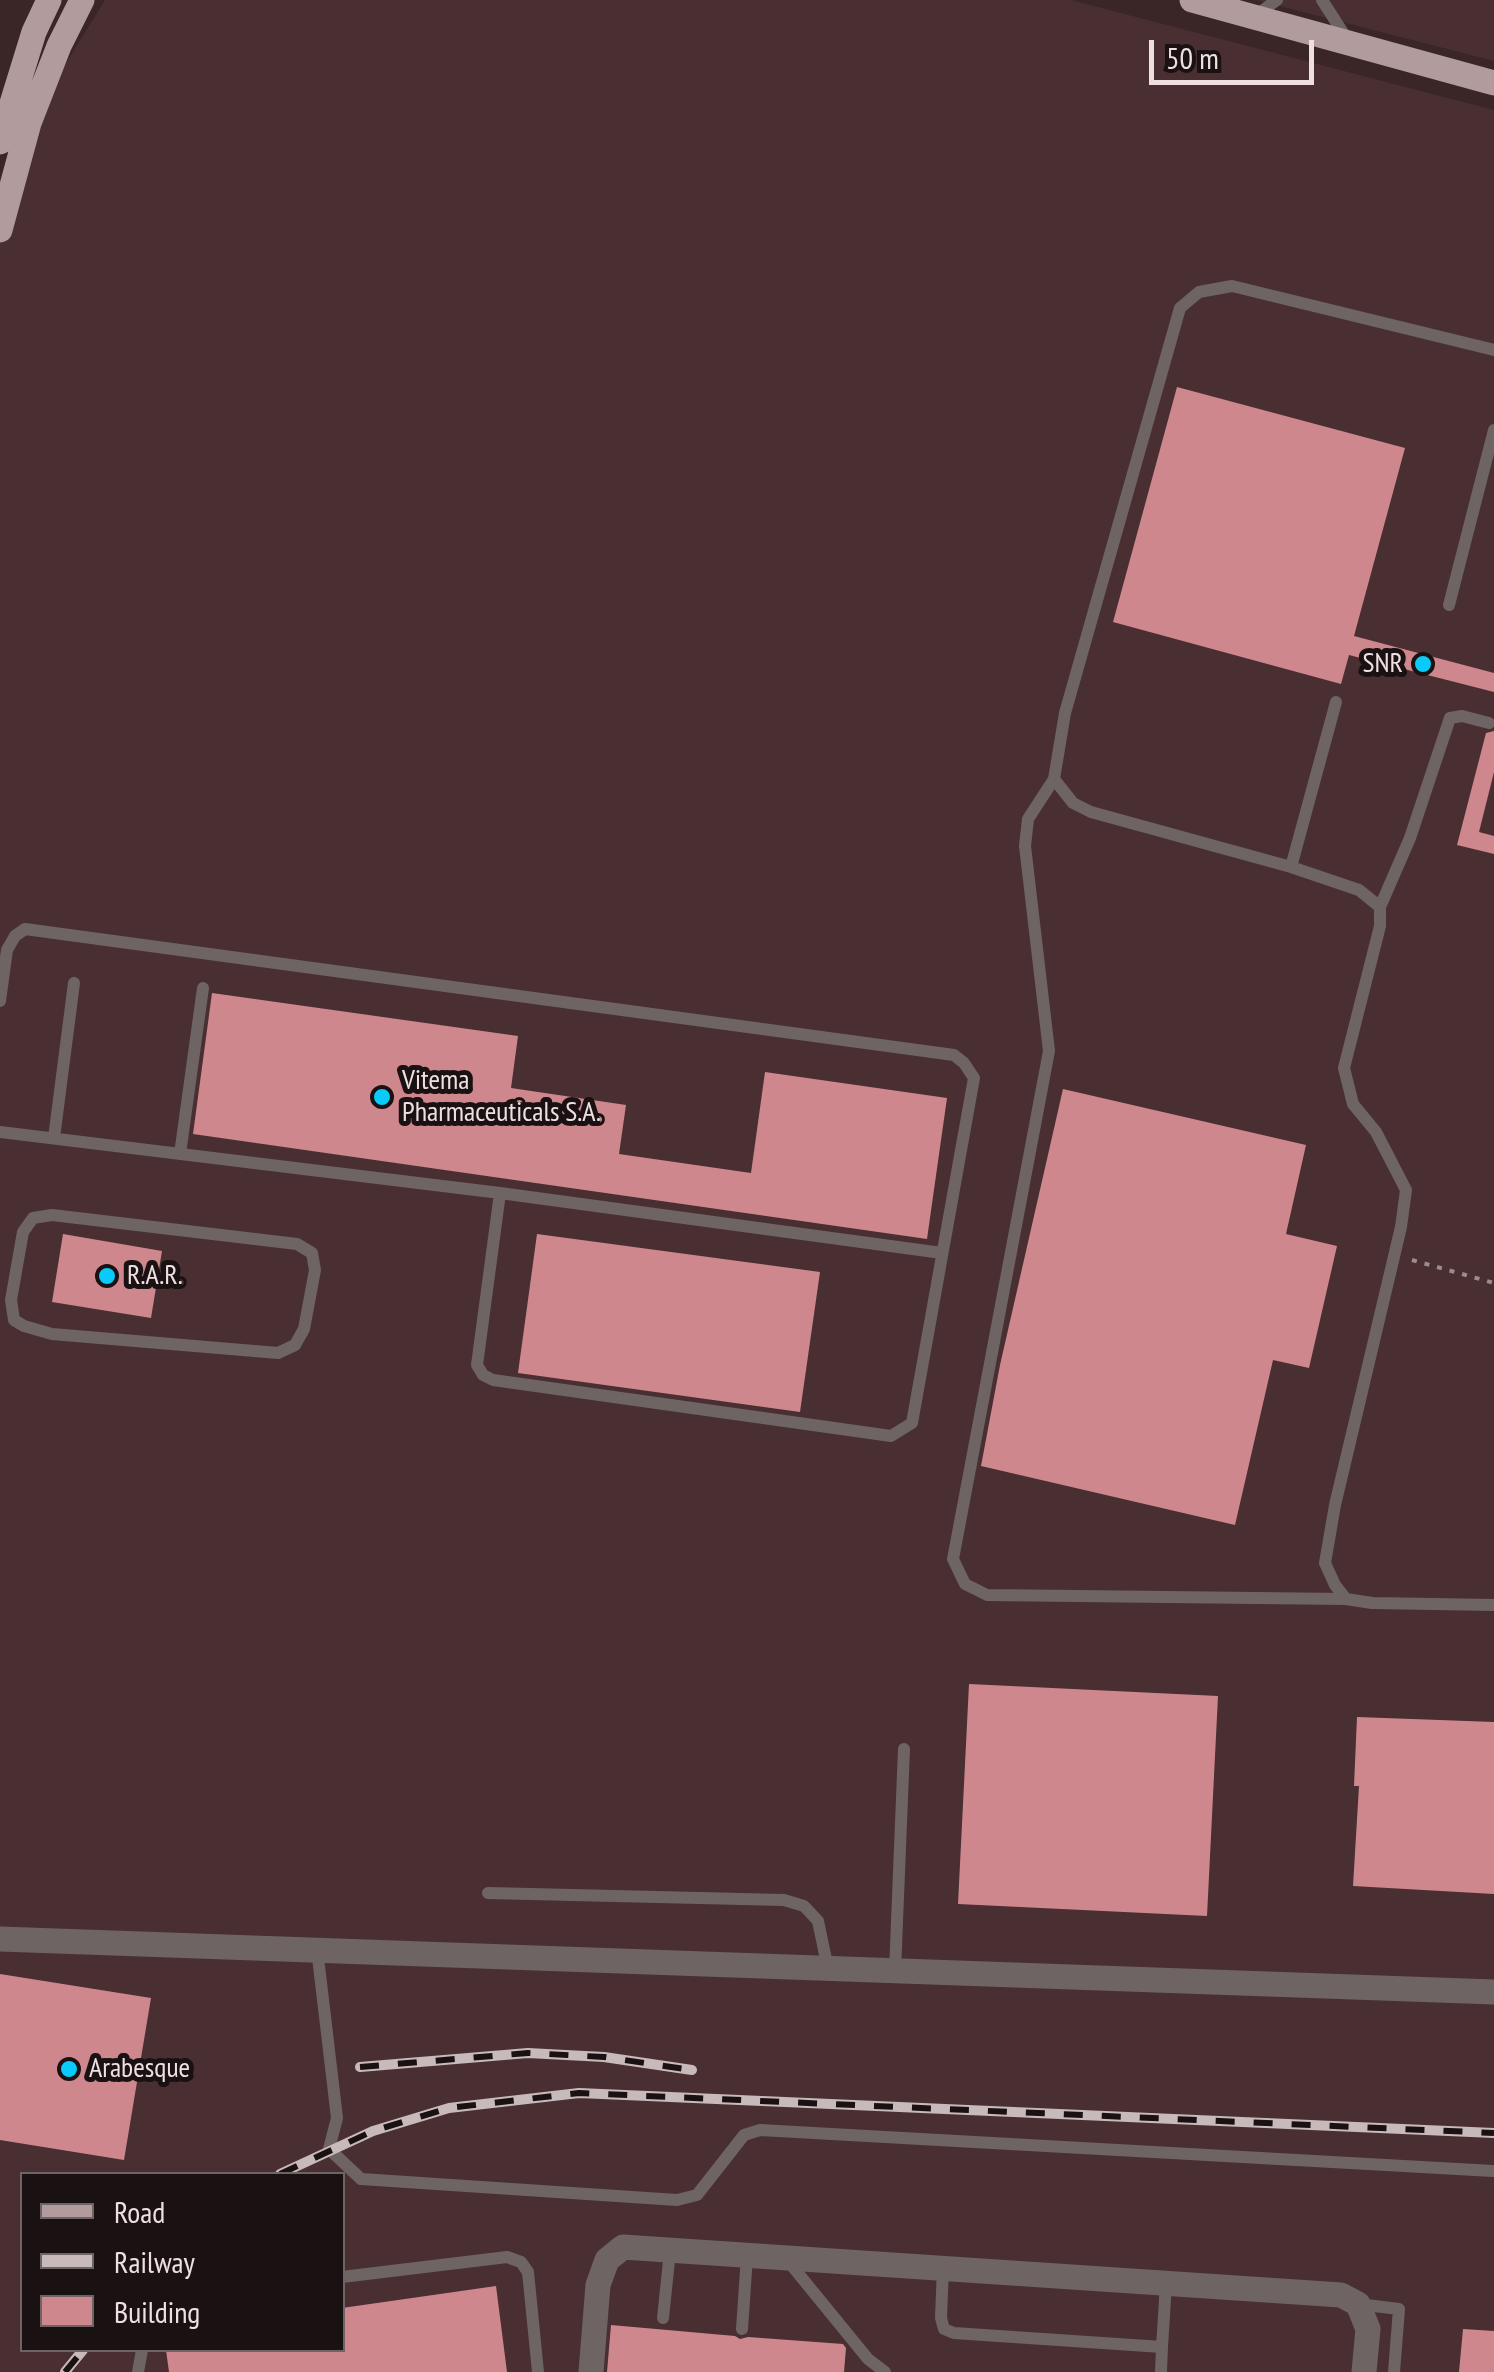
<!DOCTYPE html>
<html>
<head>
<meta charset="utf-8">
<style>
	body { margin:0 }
	#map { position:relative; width:1494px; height:2372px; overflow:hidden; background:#3a2527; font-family:"PT Sans Narrow",sans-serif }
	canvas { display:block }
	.legend { position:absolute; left:20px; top:2172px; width:325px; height:180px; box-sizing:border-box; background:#1a1112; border:2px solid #6f6465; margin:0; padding:12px 18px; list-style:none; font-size:30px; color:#eee0e1 }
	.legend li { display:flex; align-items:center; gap:20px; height:50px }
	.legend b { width:50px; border:2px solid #6f6465 }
	.scale { position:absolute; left:1149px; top:40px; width:165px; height:45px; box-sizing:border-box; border:5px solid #eee0e1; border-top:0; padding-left:12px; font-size:30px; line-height:35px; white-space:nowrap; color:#eee0e1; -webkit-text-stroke:8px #1a1112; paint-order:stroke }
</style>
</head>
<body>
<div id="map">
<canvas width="1494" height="2372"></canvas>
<ul class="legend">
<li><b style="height:12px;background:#b19b9c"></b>Road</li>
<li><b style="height:12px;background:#c8b9ba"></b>Railway</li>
<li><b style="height:28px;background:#cf878e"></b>Building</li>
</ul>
<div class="scale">50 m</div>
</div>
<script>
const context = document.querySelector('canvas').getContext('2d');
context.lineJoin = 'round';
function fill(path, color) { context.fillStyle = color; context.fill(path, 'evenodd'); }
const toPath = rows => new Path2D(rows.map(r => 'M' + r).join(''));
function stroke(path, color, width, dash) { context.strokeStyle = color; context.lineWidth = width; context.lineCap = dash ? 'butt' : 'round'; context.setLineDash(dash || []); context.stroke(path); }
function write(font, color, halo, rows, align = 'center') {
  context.font = font + ' "PT Sans Narrow",sans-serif'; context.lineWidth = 10; context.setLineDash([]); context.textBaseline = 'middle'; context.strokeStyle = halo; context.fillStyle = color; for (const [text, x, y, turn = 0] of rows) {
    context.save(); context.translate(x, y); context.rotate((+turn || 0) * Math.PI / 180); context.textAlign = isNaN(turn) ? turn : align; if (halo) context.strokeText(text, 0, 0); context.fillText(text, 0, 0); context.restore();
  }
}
fill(toPath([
	[105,0,1071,0,1494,110,1494,2372,0,2372,0,230,29,123],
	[22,2174,342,2174,342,2350,22,2350],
	[1256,0,1494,0,1494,61]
]), '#492f31');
fill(toPath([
	[1177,387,1405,448,1354,636,1494,673,1494,692,1349,655,1341,684,1113,622],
	[1494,731,1494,772,1479,832,1494,836,1494,854,1457,845,1486,733],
	[212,993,518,1036,511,1088,626,1105,619,1154,751,1173,765,1072,947,1098,927,1239,193,1134],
	[1063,1089,1306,1145,1286,1234,1337,1246,1309,1368,1273,1360,1235,1525,981,1466,1000,1365],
	[63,1234,162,1251,151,1318,52,1302],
	[537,1234,820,1272,800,1412,518,1373],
	[969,1684,1218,1696,1207,1916,958,1904],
	[1357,1717,1494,1722,1494,1894,1353,1886,1359,1786,1354,1786],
	[0,1974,151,1998,124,2160,0,2140],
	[496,2286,507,2372,169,2372,166,2350,342,2350,342,2308],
	[611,2325,735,2336,740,2339,748,2337,843,2344,846,2348,844,2372,607,2372],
	[1463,2329,1494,2331,1494,2372,1459,2372]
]), '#cf878e');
stroke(toPath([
	[1412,1260,1494,1283]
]), '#9d8c8d', 4, [5, 8]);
stroke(toPath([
	[1322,0,1347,39],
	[1255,16,1277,0],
	[1494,350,1232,286,1199,292,1180,308,1065,713,1054,779,1073,803,1091,812,1291,867,1359,890,1380,907,1380,926,1344,1068,1353,1104,1376,1132,1406,1190,1401,1227,1335,1505,1325,1563,1335,1585,1346,1599,1372,1603,1494,1605],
	[1449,605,1494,430],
	[1054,779,1028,819,1025,846,1049,1051,953,1559,965,1584,987,1595,1346,1599],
	[1291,867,1336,702],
	[1380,907,1410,838,1450,718,1462,716,1489,723],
	[0,1001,7,950,15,936,25,929,954,1055,964,1063,974,1078,912,1423,891,1436,493,1380,483,1375,477,1365,500,1193],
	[0,1132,500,1193,942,1253],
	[54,1138,74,983],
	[180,1154,203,988],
	[52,1215,297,1244,312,1253,315,1270,304,1329,295,1345,278,1353,52,1334,24,1326,14,1320,11,1300,23,1232,33,1218,52,1215],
	[488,1893,784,1900,804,1906,818,1921,828,1969],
	[317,1949,337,2118,329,2149,361,2179,677,2200,697,2195,744,2135,760,2130,1493,2171],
	[895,1971,904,1749],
	[788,2261,868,2359,885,2372],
	[943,2267,941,2318,944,2329,954,2333,1162,2347,1161,2372],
	[342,2277,507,2257,521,2262,528,2272,538,2372],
	[1358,2304,1399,2309,1394,2372],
	[663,2318,670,2251],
	[742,2329,747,2256],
	[1162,2347,1166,2283],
	[138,2372,142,2350]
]), '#6e6464', 12);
stroke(toPath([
	[0,1939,1494,1992],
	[591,2372,598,2285,607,2260,623,2247,1341,2295,1358,2304,1368,2329,1364,2372]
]), '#6e6464', 25);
stroke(toPath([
	[1192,0,1494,83],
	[0,142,34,32,49,0],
	[0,230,29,123,59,46,82,0]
]), '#b19b9c', 25);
const rail = toPath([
	[360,2067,528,2053,604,2057,692,2070],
	[280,2174,373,2131,449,2108,579,2093,1494,2133],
	[65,2372,83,2350]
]);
stroke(rail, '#c8b9ba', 10);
stroke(rail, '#1a1112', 6, [19]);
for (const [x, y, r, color] of [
	[1423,664,10,"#0acafa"],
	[382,1097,10,"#0acafa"],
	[107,1276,10,"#0acafa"],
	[69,2069,10,"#0acafa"]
]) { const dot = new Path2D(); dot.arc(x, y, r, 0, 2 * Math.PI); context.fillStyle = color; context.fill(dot); stroke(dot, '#1a1112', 4); }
write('28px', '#eee0e1', '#1a1112', [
	["SNR",1403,664,"right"],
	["Vitema",402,1081],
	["Pharmaceuticals S.A.",402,1113],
	["R.A.R.",127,1276],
	["Arabesque",89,2069]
], 'left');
</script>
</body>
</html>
